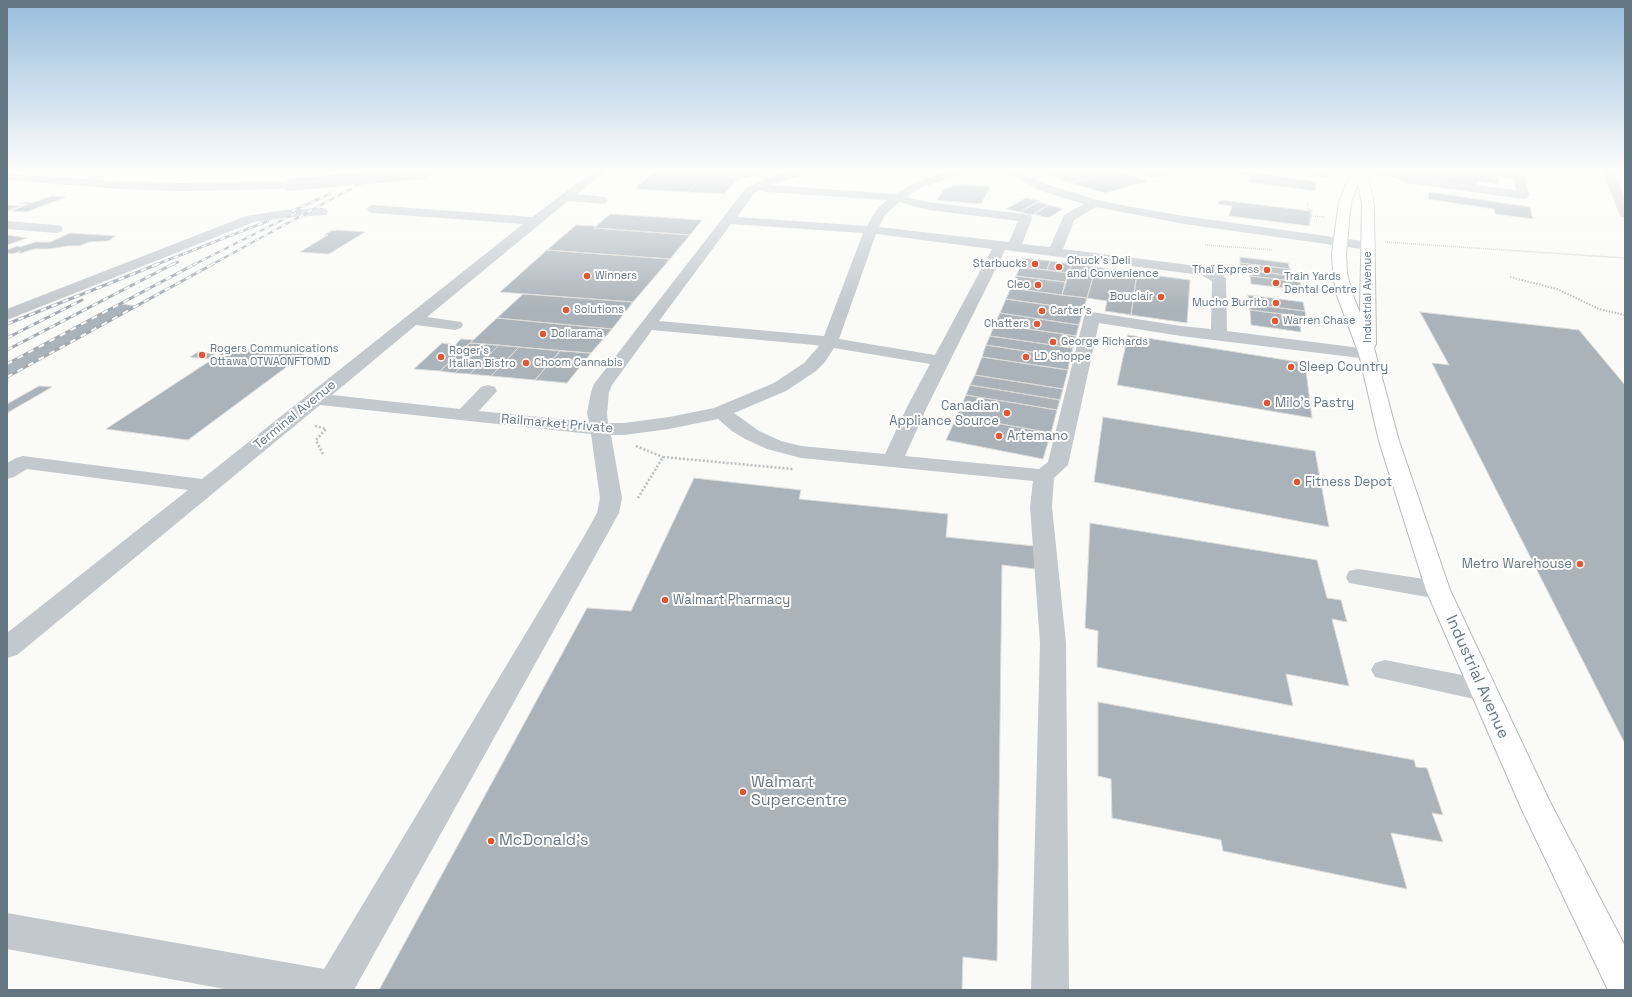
<!DOCTYPE html>
<html>
<head>
<meta charset="utf-8">
<style>
	body { margin:0 }
	#map { position:relative; width:1632px; height:997px; overflow:hidden; background:#fafaf8; font-family:"Space Grotesk",sans-serif }
	canvas { display:block }
	.frame { position:absolute; inset:0; border:8px solid #657683; pointer-events:none }
</style>
</head>
<body>
<div id="map">
<canvas width="1632" height="997"></canvas>
<div class="frame"></div>
</div>
<script>
const context = document.querySelector('canvas').getContext('2d');
context.lineJoin = 'round';
function fill(path, color) { context.fillStyle = color; context.fill(path, 'evenodd'); }
const toPath = rows => new Path2D(rows.map(r => 'M' + r).join(''));
function stroke(path, color, width, dash) { context.strokeStyle = color; context.lineWidth = width; context.lineCap = dash ? 'butt' : 'round'; context.setLineDash(dash || []); context.stroke(path); }
function write(font, color, halo, rows, align = 'center') {
  context.font = font + ' "Space Grotesk",sans-serif'; context.lineWidth = 4; context.setLineDash([]); context.textBaseline = 'middle'; context.strokeStyle = halo; context.fillStyle = color; for (const [text, x, y, turn = 0] of rows) {
    context.save(); context.translate(x, y); context.rotate((+turn || 0) * Math.PI / 180); context.textAlign = isNaN(turn) ? turn : align; if (halo) context.strokeText(text, 0, 0); context.fillText(text, 0, 0); context.restore();
  }
}
fill(toPath([
	[106,169,213,169,201,174]
]), '#dadfd7');
const building = toPath([
	[657,169,664,169,706,172,688,192,635,189,657,169],
	[685,169,713,169,736,180,724,194,688,192,706,172,681,171,685,169],
	[713,169,780,169,736,180,713,169],
	[1039,169,1084,169,1054,177,1041,173,1046,172,1039,169],
	[1084,169,1114,169,1118,171,1071,183,1054,177,1084,169],
	[1236,169,1316,182,1315,191,1249,182,1252,176,1233,173,1236,169],
	[1294,169,1329,169,1326,178,1310,176,1312,172,1294,169],
	[1405,169,1451,169,1499,176,1499,184,1477,181,1477,186,1403,176,1399,172,1405,169],
	[1118,171,1148,181,1105,193,1071,183,1118,171],
	[954,184,990,187,981,204,937,200,945,188,950,188,954,184],
	[1429,192,1530,207,1533,219,1495,214,1494,209,1428,199,1429,192],
	[52,196,66,197,26,212,11,211,28,204,19,204,24,202,32,203,52,196],
	[1026,198,1040,201,1020,212,1006,209,1026,198],
	[1220,200,1311,211,1309,226,1229,216,1232,206,1218,204,1220,200],
	[1037,202,1049,205,1032,215,1020,212,1037,202],
	[7,205,8,205,21,206,7,211,7,205],
	[1049,205,1063,209,1048,218,1033,214,1049,205],
	[610,214,702,220,690,235,594,228,610,214],
	[576,225,596,226,594,228,690,235,670,259,547,250,576,225],
	[338,230,365,232,329,254,300,252,328,235,324,235,331,231,338,230],
	[70,233,116,236,108,241,89,242,79,246,67,246,49,249,34,249,21,253,18,253,21,251,12,254,7,253,7,250,17,246,20,247,35,242,50,242,70,233],
	[7,235,27,238,7,245,7,235],
	[547,250,670,259,633,302,500,292,547,250],
	[1240,257,1288,263,1290,269,1240,263,1240,257],
	[1023,258,1050,261,1047,270,1020,267,1023,258],
	[1050,261,1072,264,1068,273,1047,270,1050,261],
	[1240,263,1290,269,1291,276,1240,269,1240,263],
	[1072,264,1096,267,1087,298,1062,295,1072,264],
	[1020,267,1047,270,1068,273,1065,282,1016,276,1020,267],
	[1096,267,1137,273,1131,315,1105,311,1107,301,1087,298,1096,267],
	[1250,270,1299,277,1300,282,1250,276,1250,270],
	[1137,273,1190,280,1187,323,1131,315,1137,273],
	[1016,276,1065,282,1062,295,1011,288,1016,276],
	[1250,276,1300,282,1302,290,1251,284,1250,276],
	[1011,288,1062,295,1087,298,1083,310,1006,299,1011,288],
	[523,294,633,302,612,329,497,318,523,294],
	[1248,295,1303,302,1305,311,1249,304,1248,295],
	[1006,299,1083,310,1079,325,1000,313,1006,299],
	[121,304,137,306,7,376,7,365,121,304],
	[1249,304,1305,311,1306,317,1250,310,1249,304],
	[1250,310,1298,316,1301,332,1251,325,1250,310],
	[1420,312,1579,330,1625,385,1625,744,1432,363,1449,365,1420,312],
	[1000,313,1079,325,1076,336,995,324,1000,313],
	[497,318,612,329,591,353,470,343,497,318],
	[995,324,1076,336,1073,348,990,336,995,324],
	[1128,335,1305,363,1312,418,1117,385,1128,335],
	[990,336,1073,348,1070,358,986,345,990,336],
	[461,339,473,340,440,371,414,369,442,343,455,345,461,339],
	[470,343,484,344,455,373,440,371,470,343],
	[484,344,499,345,470,374,455,373,484,344],
	[499,345,519,347,491,376,470,374,499,345],
	[986,345,1070,358,1068,370,982,357,986,345],
	[231,347,304,354,188,440,106,429,231,347],
	[519,347,560,351,535,380,491,376,519,347],
	[560,351,591,353,567,383,535,380,560,351],
	[198,352,215,354,207,359,190,357,198,352],
	[982,357,1068,370,1063,389,975,375,982,357],
	[975,375,1063,389,1060,400,970,385,975,375],
	[970,385,1060,400,1057,410,966,395,970,385],
	[39,386,52,387,7,413,7,404,39,386],
	[966,395,1057,410,1051,433,957,416,966,395],
	[957,416,1051,433,1043,459,946,440,957,416],
	[1103,417,1315,451,1329,527,1094,482,1103,417],
	[694,478,801,490,799,499,948,514,946,537,1034,546,1035,569,1002,565,997,961,963,957,962,990,379,990,587,608,631,611,694,478],
	[1090,523,1317,560,1327,598,1341,600,1347,622,1332,619,1349,686,1286,674,1293,706,1097,667,1098,631,1085,628,1090,523],
	[1098,702,1414,760,1416,767,1427,768,1443,815,1432,813,1443,842,1391,833,1407,889,1223,851,1221,840,1112,818,1111,779,1098,776,1098,702]
]);
fill(building, '#aab3b9');
stroke(building, '#dcdcda', 1);
const major = toPath([
	[1352,169,1367,169,1374,205,1376,344,1374,348,1399,441,1450,590,1549,800,1625,946,1625,990,1608,990,1522,810,1426,590,1379,441,1359,354,1336,293,1333,273,1332,253,1339,202,1352,169],
	[1358,184,1362,205,1360,313,1352,293,1347,273,1346,253,1351,202,1358,184]
]);
stroke(major, '#b5babe', 2);
stroke(toPath([
	[465,171,475,169],
	[1308,202,1307,209,1312,210,1310,223],
	[1311,216,1325,217],
	[1385,242,1625,258],
	[1205,245,1273,250]
]), '#bbbfc2', 1.5, [1, 1]);
stroke(toPath([
	[1510,277,1557,289,1599,309,1625,315]
]), '#bbbfc2', 2, [1.5, 1.5]);
stroke(toPath([
	[315,426,326,429,316,440,324,456],
	[636,446,663,457],
	[638,498,663,457,793,469]
]), '#bbbfc2', 2.5, [2, 2]);
fill(toPath([
	[423,169,455,169,450,172,422,176,418,175,416,173,418,171,423,169],
	[596,169,609,169,577,194,606,197,608,200,606,203,602,204,568,201,427,317,461,322,463,325,461,328,455,330,416,325,332,395,460,409,481,387,488,385,495,387,497,391,479,411,589,422,587,413,591,392,594,384,746,188,766,178,797,169,817,169,816,171,770,185,895,194,914,183,933,176,954,169,973,169,972,171,922,187,906,197,928,202,1031,215,1032,218,1022,244,1050,247,1064,215,1084,204,1041,191,999,169,1014,169,1049,185,1097,200,1127,206,1184,216,1369,242,1374,243,1376,246,1374,249,1369,250,1184,224,1096,207,1074,220,1072,226,1063,249,1205,267,1224,276,1226,279,1227,331,1368,349,1374,350,1377,354,1374,358,1368,359,1181,336,1099,323,1068,465,1054,478,1052,507,1066,643,1069,990,1031,990,1040,643,1030,507,1033,481,801,458,767,449,745,439,732,431,718,419,669,429,624,435,611,435,622,498,619,513,354,990,230,990,7,949,7,913,324,969,583,538,597,513,600,498,591,434,320,405,17,655,7,658,7,633,188,490,27,469,14,477,7,479,7,463,16,458,23,456,202,479,523,224,373,213,369,212,367,209,369,206,373,205,532,217,596,169],
	[760,190,765,192,887,200,876,210,867,226,737,217,754,194,760,190],
	[899,202,928,210,1018,221,1009,242,879,227,885,215,899,202],
	[731,224,863,233,824,336,659,321,731,224],
	[876,234,992,249,935,355,839,339,876,234],
	[1005,250,1201,275,1212,281,1211,329,1181,326,1092,312,1086,314,1084,317,1048,462,1039,469,905,456,927,407,1005,250],
	[652,330,815,345,819,346,804,363,774,383,714,408,669,417,624,423,608,423,607,413,609,392,612,385,652,330],
	[834,348,930,364,907,407,885,454,801,446,781,441,759,431,734,413,786,391,816,371,825,362,834,348],
	[1124,169,1153,171,1174,169,1167,175,1153,177,1125,171,1124,169],
	[1386,169,1400,172,1410,177,1516,190,1514,179,1468,172,1463,169,1496,169,1519,173,1523,174,1525,176,1529,195,1527,198,1523,199,1407,183,1393,177,1361,173,1355,170,1386,169],
	[1602,169,1613,169,1625,199,1625,218,1621,217,1619,214,1602,169],
	[7,174,120,181,180,183,289,181,293,183,295,185,293,187,289,189,180,191,120,189,7,180,7,174],
	[322,208,326,209,328,212,326,215,284,218,254,222,7,320,7,309,246,216,284,210,322,208],
	[7,221,56,225,61,226,63,229,61,232,56,233,7,229,7,221],
	[1358,569,1438,581,1447,584,1450,590,1447,596,1438,599,1349,583,1346,577,1349,571,1358,569],
	[1385,660,1483,679,1493,682,1497,690,1493,698,1483,701,1375,677,1371,670,1375,663,1385,660]
]), '#c3c8cc');
fill(major, '#fff');
const railFar1 = toPath([
	[292,211,330,194],
	[155,265,268,221],
	[171,265,178,262],
	[193,265,300,211],
	[211,265,387,169]
]);
const rail = toPath([
	[7,324,158,264],
	[7,338,82,300],
	[7,350,173,264],
	[7,364,195,264],
	[7,377,213,264]
]);
stroke(railFar1, '#a2aab0', 2.5);
stroke(rail, '#a2aab0', 3);
stroke(railFar1, '#fff', 1.5, [5]);
stroke(rail, '#fff', 2, [6]);
stroke(toPath([
	[289,185,422,173]
]), '#c3c8cc', 12);
const sky = context.createLinearGradient(0, 0, 0, 309);
sky.addColorStop(0, '#96bcdc');
sky.addColorStop(0.55, '#fdfdfc');
sky.addColorStop(1, '#fdfdfc00');
context.fillStyle = sky;
context.fillRect(0, 0, 1632, 309);
for (const [x, y, r, color] of [
	[1035,264,4,"#e4572e"],
	[1059,267,4,"#e4572e"],
	[1267,270,4,"#e4572e"],
	[587,276,4,"#e4572e"],
	[1276,283,4,"#e4572e"],
	[1038,285,4,"#e4572e"],
	[1161,297,4,"#e4572e"],
	[1276,303,4,"#e4572e"],
	[566,310,4,"#e4572e"],
	[1042,311,4,"#e4572e"],
	[1275,321,4,"#e4572e"],
	[1037,324,4,"#e4572e"],
	[543,334,4,"#e4572e"],
	[1053,342,4,"#e4572e"],
	[202,355,4,"#e4572e"],
	[441,357,4,"#e4572e"],
	[1026,357,4,"#e4572e"],
	[526,363,4,"#e4572e"],
	[1291,367,4,"#e4572e"],
	[1267,403,4,"#e4572e"],
	[1007,413,4,"#e4572e"],
	[999,436,4,"#e4572e"],
	[1297,482,4,"#e4572e"],
	[1580,564,4,"#e4572e"],
	[665,600,4,"#e4572e"],
	[743,792,4,"#e4572e"],
	[491,841,4,"#e4572e"]
]) { const dot = new Path2D(); dot.arc(x, y, r, 0, 2 * Math.PI); context.fillStyle = color; context.fill(dot); stroke(dot, '#fff', 1.5); }
write('11px', '#657683', '#fff', [
	["Chuck's Deli",1067,261],
	["and Convenience",1067,274],
	["Starbucks",1027,264,"right"],
	["Thaï Express",1259,270,"right"],
	["Winners",595,276],
	["Train Yards",1284,277],
	["Dental Centre",1284,290],
	["Cleo",1030,285,"right"],
	["Bouclair",1153,297,"right"],
	["Mucho Burrito",1268,303,"right"],
	["Solutions",574,310],
	["Carter's",1050,311],
	["Warren Chase",1283,321],
	["Chatters",1029,324,"right"],
	["Dollarama",551,334],
	["George Richards",1061,342],
	["Rogers Communications",210,349],
	["Ottawa OTWAONFT0MD",210,362],
	["Roger's",449,351],
	["Italian Bistro",449,364],
	["LD Shoppe",1034,357],
	["Choom Cannabis",534,363]
], 'left');
write('11px', '#657683', '#fff', [
	["Industrial Avenue",1368,297,-90]
]);
write('13px', '#657683', '#fff', [
	["Sleep Country",1299,367],
	["Milo's Pastry",1275,403],
	["Canadian",999,406,"right"],
	["Appliance Source",999,421,"right"],
	["Artemano",1007,436],
	["Fitness Depot",1305,482],
	["Metro Warehouse",1572,564,"right"],
	["Walmart Pharmacy",673,600]
], 'left');
write('13px', '#657683', '#fff', [
	["Terminal Avenue",295,415,-39],
	["Railmarket Private",557,424,5]
]);
write('16px', '#657683', '#fff', [
	["Industrial Avenue",1477,677,66]
]);
write('16px', '#657683', '#fff', [
	["Walmart",751,783],
	["Supercentre",751,801],
	["McDonald's",499,841]
], 'left');
</script>
</body>
</html>
